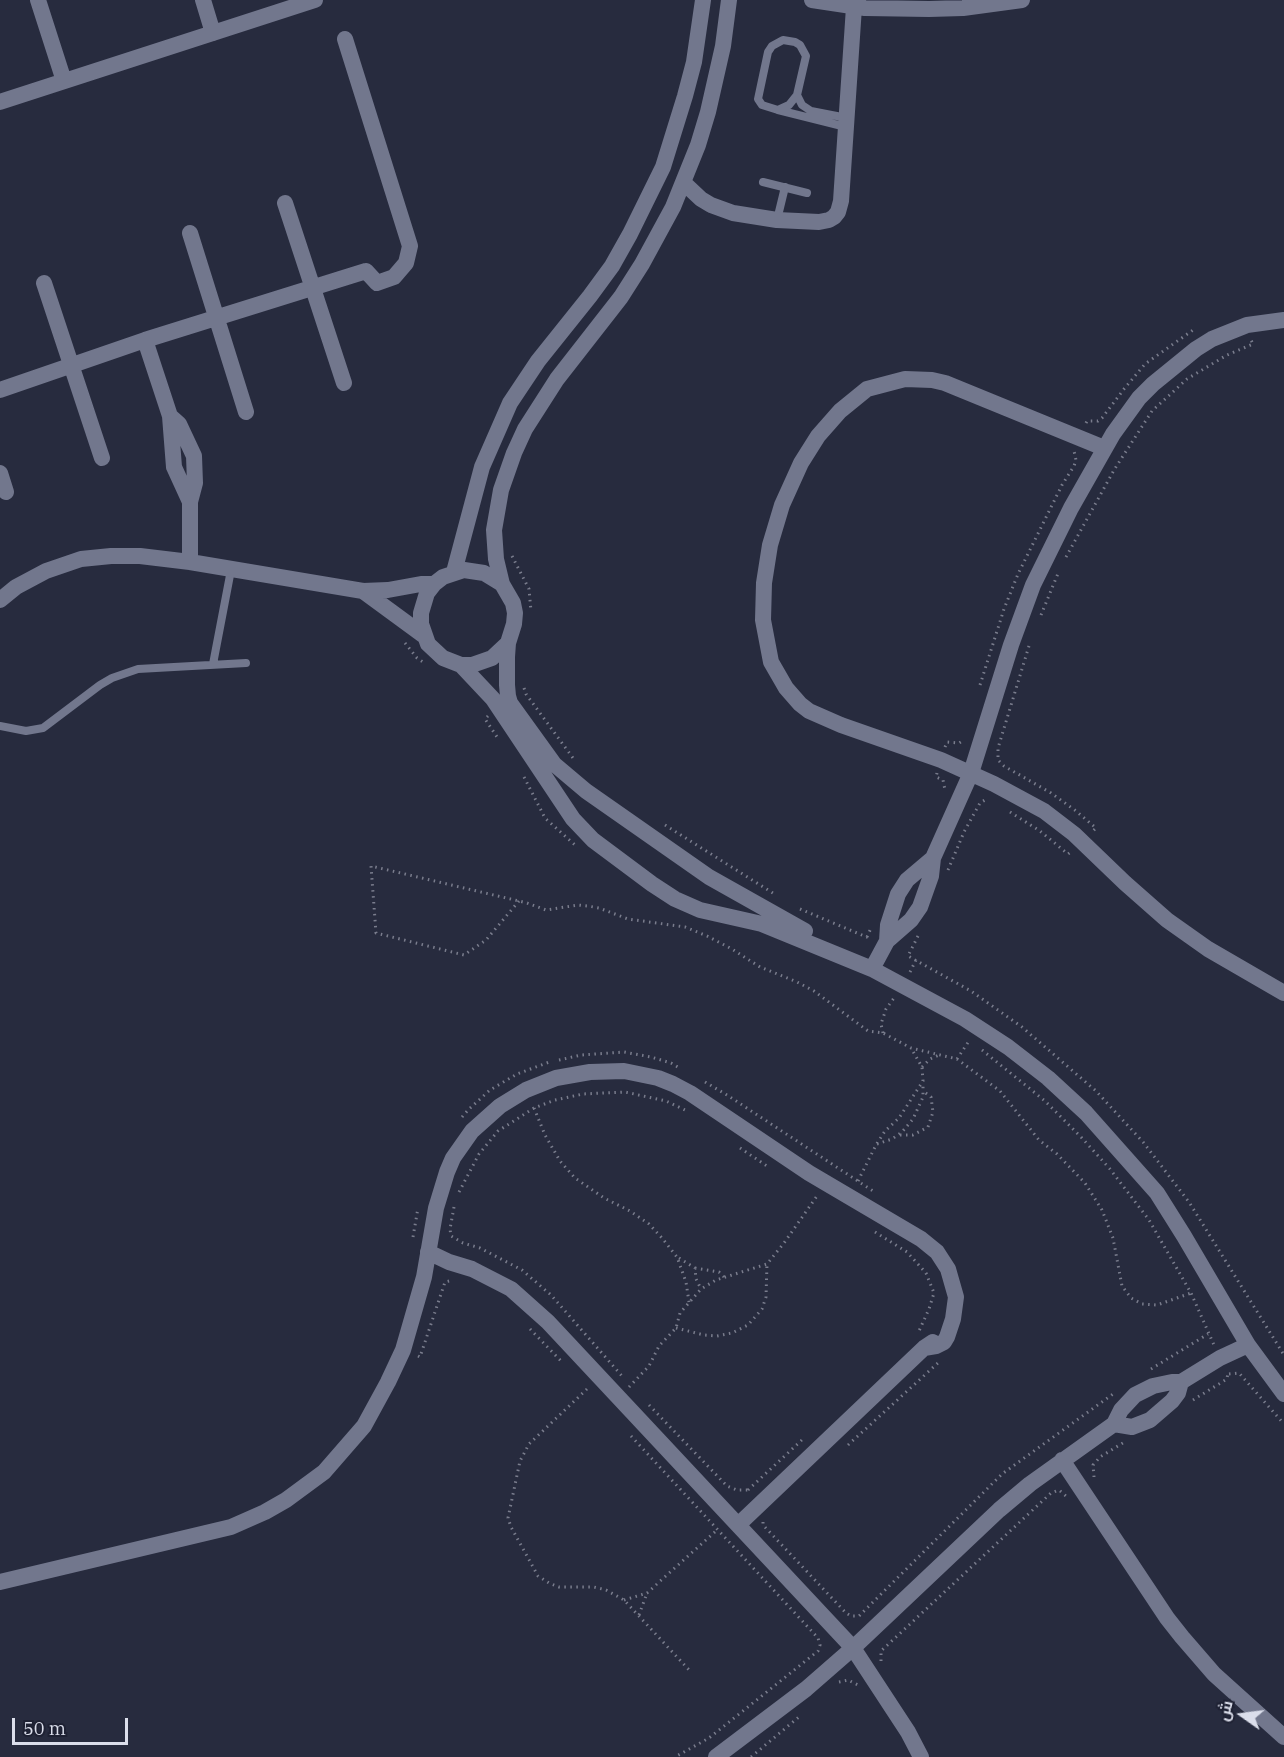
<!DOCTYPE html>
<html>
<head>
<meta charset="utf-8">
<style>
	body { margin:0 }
	#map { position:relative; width:1284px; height:1757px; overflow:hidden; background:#272b3e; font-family:"IBM Plex Serif",Cairo,serif }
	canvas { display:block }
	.north { position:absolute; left:1212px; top:1685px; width:60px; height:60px; -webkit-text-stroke:4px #1e2133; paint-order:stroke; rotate:284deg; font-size:16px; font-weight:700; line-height:24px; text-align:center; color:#dbdeeb }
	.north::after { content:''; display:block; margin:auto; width:21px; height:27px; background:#dbdeeb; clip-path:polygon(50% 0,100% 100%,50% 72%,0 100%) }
	.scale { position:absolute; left:12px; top:1718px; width:116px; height:27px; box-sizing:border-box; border:3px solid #dbdeeb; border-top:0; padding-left:8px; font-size:18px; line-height:21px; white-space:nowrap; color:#dbdeeb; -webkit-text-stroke:4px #1e2133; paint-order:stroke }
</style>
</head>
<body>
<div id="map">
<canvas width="1284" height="1757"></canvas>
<div class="north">ش</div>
<div class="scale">50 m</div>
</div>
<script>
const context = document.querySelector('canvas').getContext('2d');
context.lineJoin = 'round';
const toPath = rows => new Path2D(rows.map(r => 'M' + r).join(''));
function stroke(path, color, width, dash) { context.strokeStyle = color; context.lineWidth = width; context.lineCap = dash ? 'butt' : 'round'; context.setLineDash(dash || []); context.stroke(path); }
stroke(toPath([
	[1086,423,1087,421,1098,421,1102,418,1124,389,1145,364,1193,330],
	[512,556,529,589,531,611],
	[1066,557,1114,470,1152,411,1187,379,1227,355,1253,344,1251,340],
	[1041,615,1059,571],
	[405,643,417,658,423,662],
	[1029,646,998,748,998,760,1004,766,1051,793,1076,811,1096,828,1092,832],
	[980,685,1004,609,1018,574,1062,485,1074,466,1076,460,1074,451],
	[524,688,526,694,573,758],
	[488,716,485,719,497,737],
	[945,747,947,742,959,743,964,740],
	[937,773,936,777,943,780,945,790],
	[524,777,545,818,575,845],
	[1010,812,1040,831,1068,854,1072,851],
	[665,825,776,895],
	[948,870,964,832,980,803,985,800,988,800],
	[519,901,486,940,464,955,376,933,371,866,519,901,527,903,546,910,578,905,588,906,599,908,628,919,685,927,707,936,732,949,760,967,797,982,814,991,868,1031,883,1033,911,1048,957,1059,1000,1091,1039,1140,1057,1154,1085,1183,1102,1210,1113,1238,1122,1286,1131,1298,1142,1304,1157,1305,1191,1293],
	[800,909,869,938],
	[918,936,908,956,971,991,1022,1027,1096,1091,1143,1142,1189,1202,1284,1355],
	[867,937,871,928],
	[910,972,916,960],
	[883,1033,881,1024,886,1009,894,998],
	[982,1050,1045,1101,1081,1137,1110,1169,1149,1220,1191,1293,1214,1345],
	[957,1059,969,1041],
	[559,1060,581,1055,624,1052,651,1057,671,1063,681,1069],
	[922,1067,930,1059,939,1055],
	[705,1082,727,1095,873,1191],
	[534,1108,545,1135,560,1161,575,1178,604,1198,630,1211,649,1224,662,1238,677,1257,686,1282,689,1302],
	[462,1117,469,1109,490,1090,517,1074,552,1061],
	[900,1135,913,1135,928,1127,933,1112,931,1097,923,1091],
	[877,1144,892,1139,902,1132,913,1119,923,1097,923,1083],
	[740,1148,767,1166],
	[858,1181,876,1145,885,1131,899,1118,923,1081,922,1067,911,1048],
	[459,1192,479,1154,498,1131,534,1108,555,1100,583,1094,625,1092,666,1101,685,1110],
	[454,1207,450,1229,451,1236,463,1243,480,1248,522,1270,551,1295,622,1376],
	[875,1232,907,1252,926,1273,934,1293,929,1309,919,1331],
	[413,1237,418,1208],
	[679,1258,695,1268,696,1279,701,1289],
	[695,1268,719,1272,724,1277],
	[676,1328,704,1335,717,1336,732,1333,748,1325,762,1309,766,1297,767,1264],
	[530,1329,561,1361],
	[418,1356,420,1357,445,1282,453,1280],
	[1151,1369,1208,1334],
	[1229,1374,1239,1373,1284,1424],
	[629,1387,649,1366,659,1346,676,1328,680,1313,701,1289,716,1280,767,1264,784,1243,817,1196],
	[587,1389,529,1444,520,1461,508,1518,511,1527,538,1576,549,1583,559,1587,594,1587,606,1590,624,1600,691,1672],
	[1193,1400,1227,1379,1228,1372],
	[649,1405,727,1486,737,1490,748,1490,750,1492],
	[631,1436,818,1638,820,1645,818,1651,709,1738,675,1757],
	[848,1445,939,1362],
	[1094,1477,1093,1465,1100,1457,1126,1441],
	[748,1490,804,1438],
	[763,1522,763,1525,846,1613,851,1616,859,1616,1002,1474,1113,1394],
	[624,1600,647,1593,717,1530],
	[639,1615,647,1593],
	[881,1661,881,1651,1051,1493,1059,1490,1066,1496],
	[839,1682,848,1680,858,1685],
	[751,1757,800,1716]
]), '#7a7d8d', 3, [1.5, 4.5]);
stroke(toPath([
	[797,95,789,105,778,110,762,105,758,99,768,52,772,46,783,40,795,42,800,45,806,56,797,95,802,105,811,111,847,118],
	[778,110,846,127],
	[763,182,807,193],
	[777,220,785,187],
	[213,664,231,570],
	[0,726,26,731,43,728,100,685,112,678,138,669,246,663]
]), '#72778d', 8);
stroke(toPath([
	[38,0,64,81],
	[203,0,213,33],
	[812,0,865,8,929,9,963,8,1022,0],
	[345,39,410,246,406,263,394,277,377,283,366,271],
	[0,102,315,0],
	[684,183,701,199,711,205,733,213,777,220,819,222,829,220,834,217,838,212,841,201,854,7],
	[285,203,344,383],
	[190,233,246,412],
	[44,283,102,458],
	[145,340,170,416,174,467,190,502],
	[0,390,145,340,366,271],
	[170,416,179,424,194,456,195,483,190,502,190,562],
	[1104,448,945,383,932,380,905,379,867,389,840,411,818,436,801,463,782,505,770,545,764,583,763,620,771,662,786,688,800,704,809,711,841,725,941,760,994,784,1044,811,1074,834,1125,883,1167,920,1208,949,1284,993],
	[0,473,6,492],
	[454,572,482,467,510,403,538,361,590,296,612,266,630,234,663,167,685,96,694,62,703,0],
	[502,584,496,559,494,530,501,490,514,453,525,429,557,379,621,297,642,264,673,207,698,145,708,112,723,46,729,0],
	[363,591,423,635],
	[0,600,16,587,46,571,81,559,111,556,140,556,190,562,363,591,388,590,421,584,434,584],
	[508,643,492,658,472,665,461,665,443,658,428,644,421,624,421,613,427,593,434,584,443,577,464,570,484,573,502,584,513,603,515,613,514,624,508,643,507,657,507,685,508,696,510,703,554,764,586,791,709,877,805,931],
	[461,665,493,699,573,819,593,840,652,884,675,899,700,910,762,924,872,969,965,1019,1008,1047,1048,1078,1086,1113,1157,1193,1184,1236,1248,1345,1284,1394],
	[887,941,911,920,920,907,931,876,933,858,971,773,1011,645,1033,585,1071,508,1113,434,1139,398,1153,384,1196,349,1212,339,1247,325,1284,320],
	[872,969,887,941,888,925,898,894,907,880,933,858],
	[428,1252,449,1262,472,1269,511,1289,548,1322,853,1648,908,1732,921,1757],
	[1114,1424,1132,1427,1150,1420,1172,1401,1178,1393,1181,1382],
	[1062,1460,1167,1618,1182,1637,1214,1674,1284,1737],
	[738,1525,924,1348,933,1342],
	[0,1582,231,1527,265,1512,286,1500,324,1472,364,1426,388,1382,403,1350,424,1277,436,1208,447,1172,453,1158,472,1131,500,1106,526,1090,556,1078,590,1072,624,1071,658,1078,673,1084,690,1093,809,1173,921,1239,937,1252,948,1269,956,1297,953,1319,947,1337,944,1342,936,1346,924,1348],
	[716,1757,806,1689,853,1648,999,1510,1030,1484,1114,1424,1121,1410,1135,1395,1153,1386,1172,1382,1181,1382,1220,1358,1248,1345]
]), '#72778d', 16);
</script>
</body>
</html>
